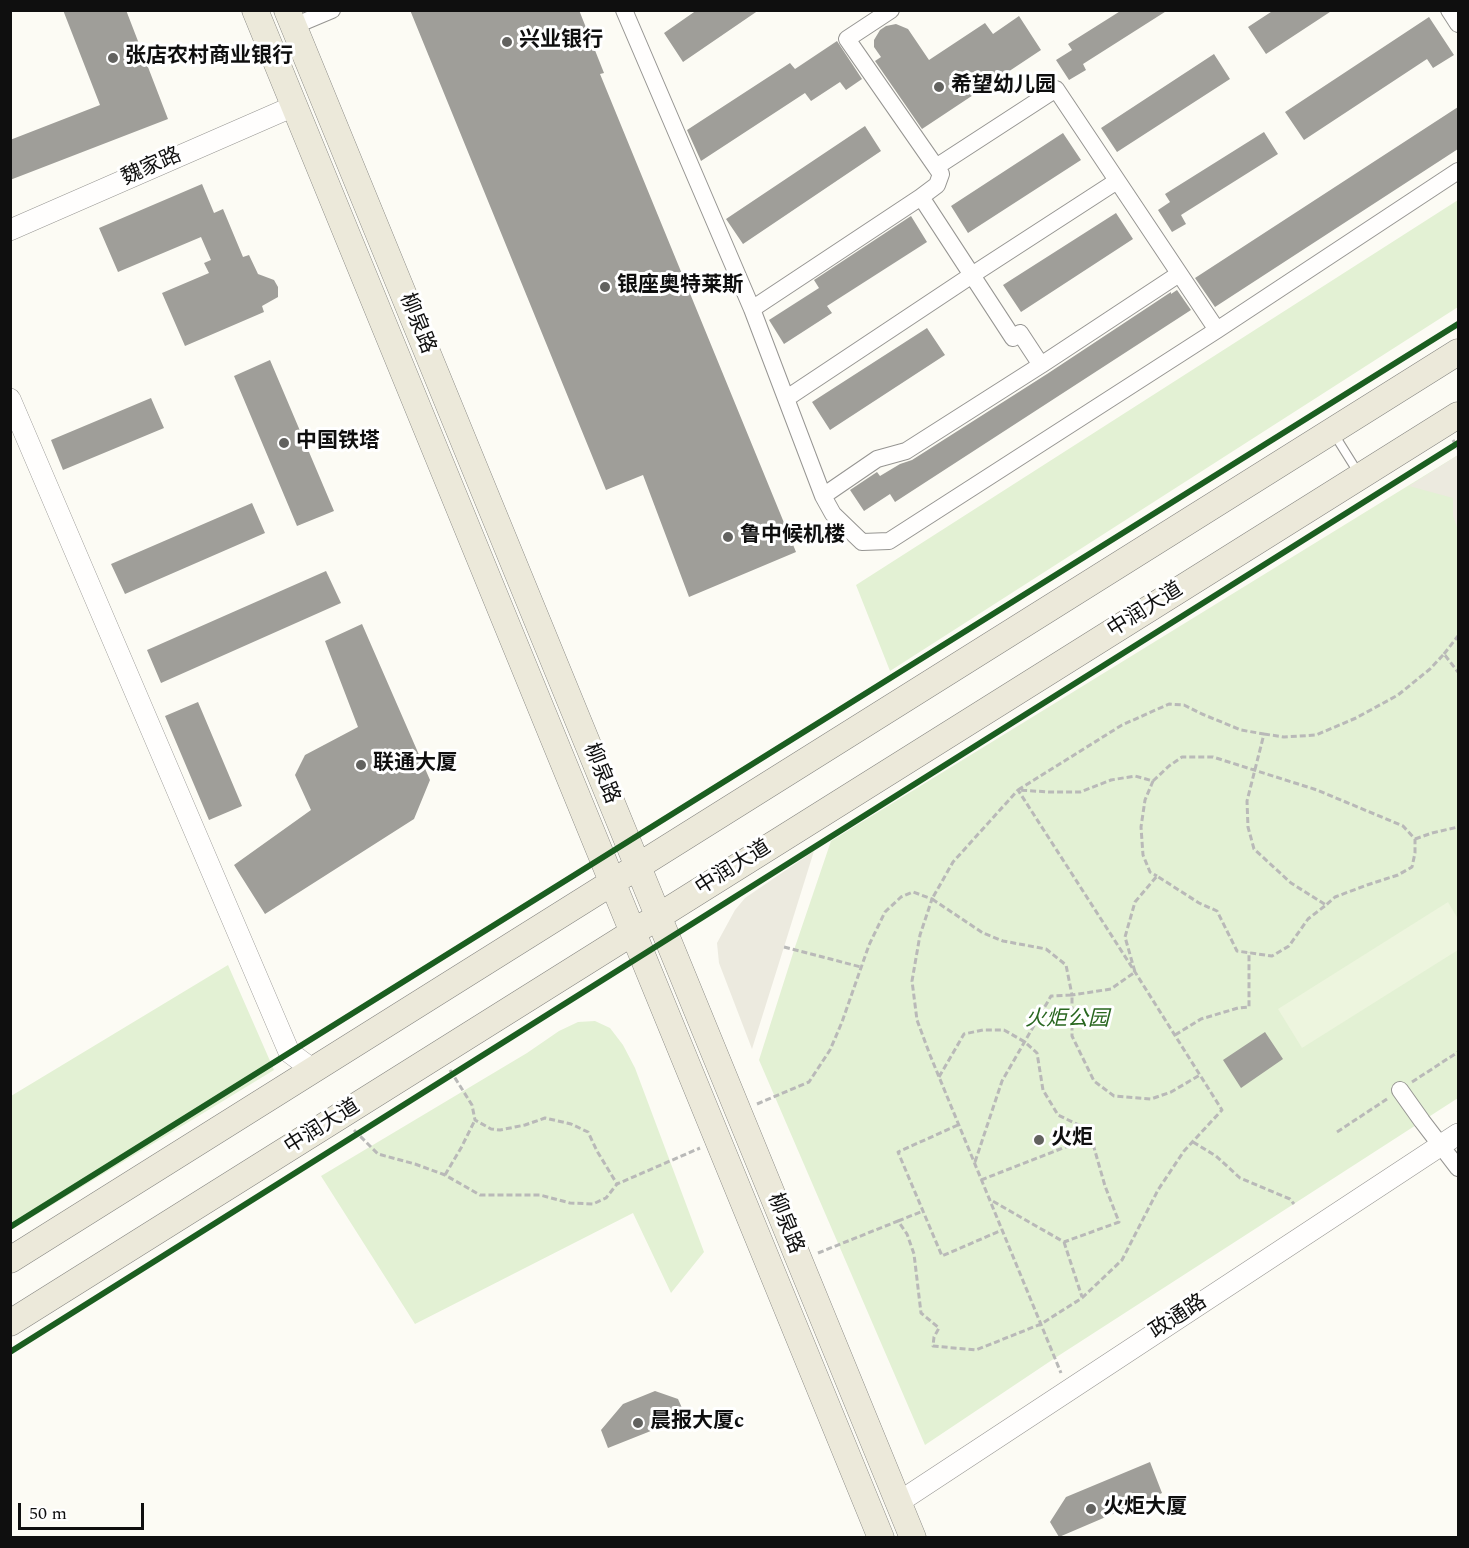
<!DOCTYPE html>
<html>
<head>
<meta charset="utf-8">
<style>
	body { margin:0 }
	#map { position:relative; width:1469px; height:1548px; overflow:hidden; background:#fcfbf4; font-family:Spectral,serif }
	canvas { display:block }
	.frame { position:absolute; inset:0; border:12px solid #0f0f0f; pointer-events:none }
	.scale { position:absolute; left:18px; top:1503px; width:126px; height:27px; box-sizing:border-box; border:3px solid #0f0f0f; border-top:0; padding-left:8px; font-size:18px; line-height:21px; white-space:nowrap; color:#0f0f0f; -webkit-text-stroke:4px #fff; paint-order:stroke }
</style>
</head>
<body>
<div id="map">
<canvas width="1469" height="1548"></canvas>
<div class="frame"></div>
<div class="scale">50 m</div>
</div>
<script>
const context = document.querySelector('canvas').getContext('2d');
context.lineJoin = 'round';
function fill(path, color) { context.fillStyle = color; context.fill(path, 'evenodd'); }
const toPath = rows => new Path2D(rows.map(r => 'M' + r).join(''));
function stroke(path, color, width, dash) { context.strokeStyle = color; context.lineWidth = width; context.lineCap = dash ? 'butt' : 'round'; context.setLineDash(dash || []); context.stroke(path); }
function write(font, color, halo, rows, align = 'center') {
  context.font = font + ' Spectral,"Noto Sans SC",serif'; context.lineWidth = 6; context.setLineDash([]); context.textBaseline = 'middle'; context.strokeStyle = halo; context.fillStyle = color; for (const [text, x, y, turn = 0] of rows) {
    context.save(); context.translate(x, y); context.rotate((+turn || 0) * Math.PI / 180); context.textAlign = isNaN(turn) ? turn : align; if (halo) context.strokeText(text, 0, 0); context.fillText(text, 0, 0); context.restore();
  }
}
fill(toPath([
	[1458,200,1458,307,890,671,856,585],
	[1458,455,1458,1098,1055,1358,925,1445,759,1060,795,947,831,841],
	[228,965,274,1070,11,1230,11,1096],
	[595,1021,610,1028,623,1045,635,1068,704,1252,671,1293,633,1213,415,1324,321,1176,527,1053,559,1031,578,1022]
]), '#e3f1d4');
fill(toPath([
	[1448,902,1458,919,1458,950,1302,1048,1278,1009]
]), '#edf5de');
fill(toPath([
	[1458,455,1458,530,1453,516,1453,498,1409,486],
	[814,851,784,947,752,1049,719,963,717,943,735,910,745,898]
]), '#eceadf');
fill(toPath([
	[63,10,126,10,168,119,10,180,10,140,100,105],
	[410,10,579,10,604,73,600,74,796,552,689,597,643,475,606,490],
	[697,10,759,10,683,62,664,33],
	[1122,10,1168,10,1083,64,1086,70,1069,80,1056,60,1072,50,1068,44],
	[1274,10,1333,10,1266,54,1248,27],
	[1019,16,1041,50,922,129,875,61,881,57,874,47,874,40,880,30,886,26,896,24,908,29,929,60,985,23,993,34],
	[1429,17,1454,55,1433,68,1427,59,1304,140,1285,112],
	[837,41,862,79,846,90,840,82,811,101,805,93,701,161,687,130,790,63,795,69],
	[1214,54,1230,79,1117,152,1101,128],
	[1458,107,1458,149,1215,307,1195,278],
	[865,126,881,151,743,244,726,219],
	[1264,132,1278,154,1181,215,1186,224,1172,232,1158,210,1170,202,1165,194],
	[1063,133,1081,160,968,233,951,206],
	[202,184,214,213,223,209,243,257,249,255,258,274,274,280,278,287,278,297,262,306,264,312,185,346,162,293,209,273,204,263,211,260,201,237,118,272,99,228],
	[1116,213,1133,239,1021,312,1003,285],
	[911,216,927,242,827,306,832,313,784,344,769,320,819,288,814,280],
	[1177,290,1191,310,895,502,890,494,864,511,850,490,877,472,880,476,900,464,912,460,1047,374,1171,292,1171,294],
	[927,328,945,355,830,430,812,402],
	[270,360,334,511,297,526,234,376],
	[151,398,164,428,63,470,51,440],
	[252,503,265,533,125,594,111,564],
	[326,571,341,603,161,683,147,650],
	[362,624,430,780,414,819,265,914,234,865,311,810,295,775,305,755,358,727,325,641],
	[198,702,242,806,209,820,165,716],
	[1265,1032,1283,1059,1241,1088,1223,1060],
	[655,1391,678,1399,686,1417,608,1448,601,1430,623,1404],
	[1150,1462,1162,1493,1059,1537,1050,1522,1066,1497]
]), '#9f9e99');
const service = toPath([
	[1334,434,1359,474]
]);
const minor = toPath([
	[624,10,752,309,823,496,833,514,862,542,889,541,1217,330,1458,171],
	[891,10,847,39,936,167,1056,89,1217,330],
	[1449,10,1458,24],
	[294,26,332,10],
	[936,167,941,174,937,185,921,197,1013,338,1020,333,1041,365,1179,274],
	[752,309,921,197],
	[787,398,972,275,1117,181],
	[823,496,877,459,906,451,1041,365],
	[1400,1090,1422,1121,1458,1168]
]);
const tertiary = toPath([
	[10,230,294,106],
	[10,399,289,1052,313,1070],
	[899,1502,1458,1134]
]);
const primary = toPath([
	[255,10,881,1538],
	[287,10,913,1538],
	[10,1260,1458,352],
	[10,1323,1458,415]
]);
stroke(service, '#969592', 10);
stroke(minor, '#969592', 18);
stroke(tertiary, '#969592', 22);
stroke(primary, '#83837f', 27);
stroke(toPath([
	[1453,440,1458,449],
	[1444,654,1458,636],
	[1264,734,1284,737,1316,735,1356,718,1398,695,1430,669,1444,654,1458,672],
	[1153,781,1169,766,1182,757,1213,757,1317,790,1403,826,1415,839,1415,853,1412,867,1398,875,1367,885,1335,897,1326,905],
	[1415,839,1432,833,1458,827],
	[784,947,861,967],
	[1175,1035,1201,1019,1238,1008,1249,1007,1249,952],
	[450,1070,472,1105,475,1120,491,1129,500,1130,525,1125,545,1118,571,1124,588,1132,597,1151,617,1184],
	[939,1077,964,1034,983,1030,1004,1030,1025,1042,1037,1053,1043,1090,1058,1115,1087,1129,1091,1137],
	[1412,1082,1458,1052],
	[757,1104,809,1082,830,1050,842,1022,869,945,885,912,901,897,913,892,932,899,920,935,912,981,917,1020,930,1055,1061,1373],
	[958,1125,898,1152,942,1256,1002,1230],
	[354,1130,378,1154,415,1164,445,1175,480,1195,540,1195,570,1203,593,1204,606,1198,617,1184,700,1148],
	[1337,1132,1387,1099],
	[1193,1142,1216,1156,1240,1178,1290,1199,1294,1204],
	[975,1162,1002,1081,1051,996,1072,995,1072,1036,1094,1081,1114,1096,1151,1099,1171,1092,1200,1075],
	[445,1175,461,1148,475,1120],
	[981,1180,1091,1137,1105,1186,1119,1222,1064,1242,989,1199],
	[898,1221,923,1211],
	[1064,1242,1082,1297],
	[818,1253,898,1221,907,1234,914,1254,921,1313,939,1328,934,1337,933,1346,976,1350,1041,1324,1082,1298,1122,1260,1158,1190,1184,1151,1222,1110,1135,972,1018,790,953,862,932,899,983,933,1003,941,1046,949,1066,965,1072,995,1111,989,1135,972,1125,937,1135,902,1157,876,1199,903,1217,911,1237,951,1272,956,1289,946,1308,919,1326,905,1291,883,1254,849,1248,827,1247,801,1264,734,1241,730,1202,714,1184,705,1169,704,1122,725,1018,790,1050,792,1080,792,1111,780,1135,776,1153,781,1145,800,1141,827,1143,855,1150,872,1157,876]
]), '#b9b9b8', 3, [6, 3]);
stroke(service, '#fffefd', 8);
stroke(minor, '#fffefd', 16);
stroke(tertiary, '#fffefd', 21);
stroke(primary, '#ece9da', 26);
stroke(toPath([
	[10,1227,1458,324],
	[10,1352,1458,443]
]), '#1b5e20', 6);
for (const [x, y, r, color] of [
	[507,42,6,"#62625f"],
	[113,58,6,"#62625f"],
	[939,87,6,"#62625f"],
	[605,287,6,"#62625f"],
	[284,443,6,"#62625f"],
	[728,537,6,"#62625f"],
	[361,765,6,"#62625f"],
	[1039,1140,6,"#62625f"],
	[638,1423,6,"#62625f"],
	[1091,1509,6,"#62625f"]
]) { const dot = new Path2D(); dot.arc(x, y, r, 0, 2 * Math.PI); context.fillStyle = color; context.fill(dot); stroke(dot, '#fff', 2); }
write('bold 21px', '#0f0f0f', '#fff', [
	["兴业银行",519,42],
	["张店农村商业银行",125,58],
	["希望幼儿园",951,87],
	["银座奥特莱斯",617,287],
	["中国铁塔",296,443],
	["鲁中候机楼",740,537],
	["联通大厦",373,765],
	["火炬",1051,1140],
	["晨报大厦c",650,1423],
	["火炬大厦",1103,1509]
], 'left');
write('21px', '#0f0f0f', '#fff', [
	["魏家路",152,168,-24],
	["柳泉路",416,324,68],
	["中润大道",1146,611,-32],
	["柳泉路",600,774,68],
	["中润大道",734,869,-32],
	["中润大道",323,1128,-32],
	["柳泉路",784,1224,68],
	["政通路",1179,1318,-33]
]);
write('italic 21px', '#28661f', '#fff', [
	["火炬公园",1067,1021]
]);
</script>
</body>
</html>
